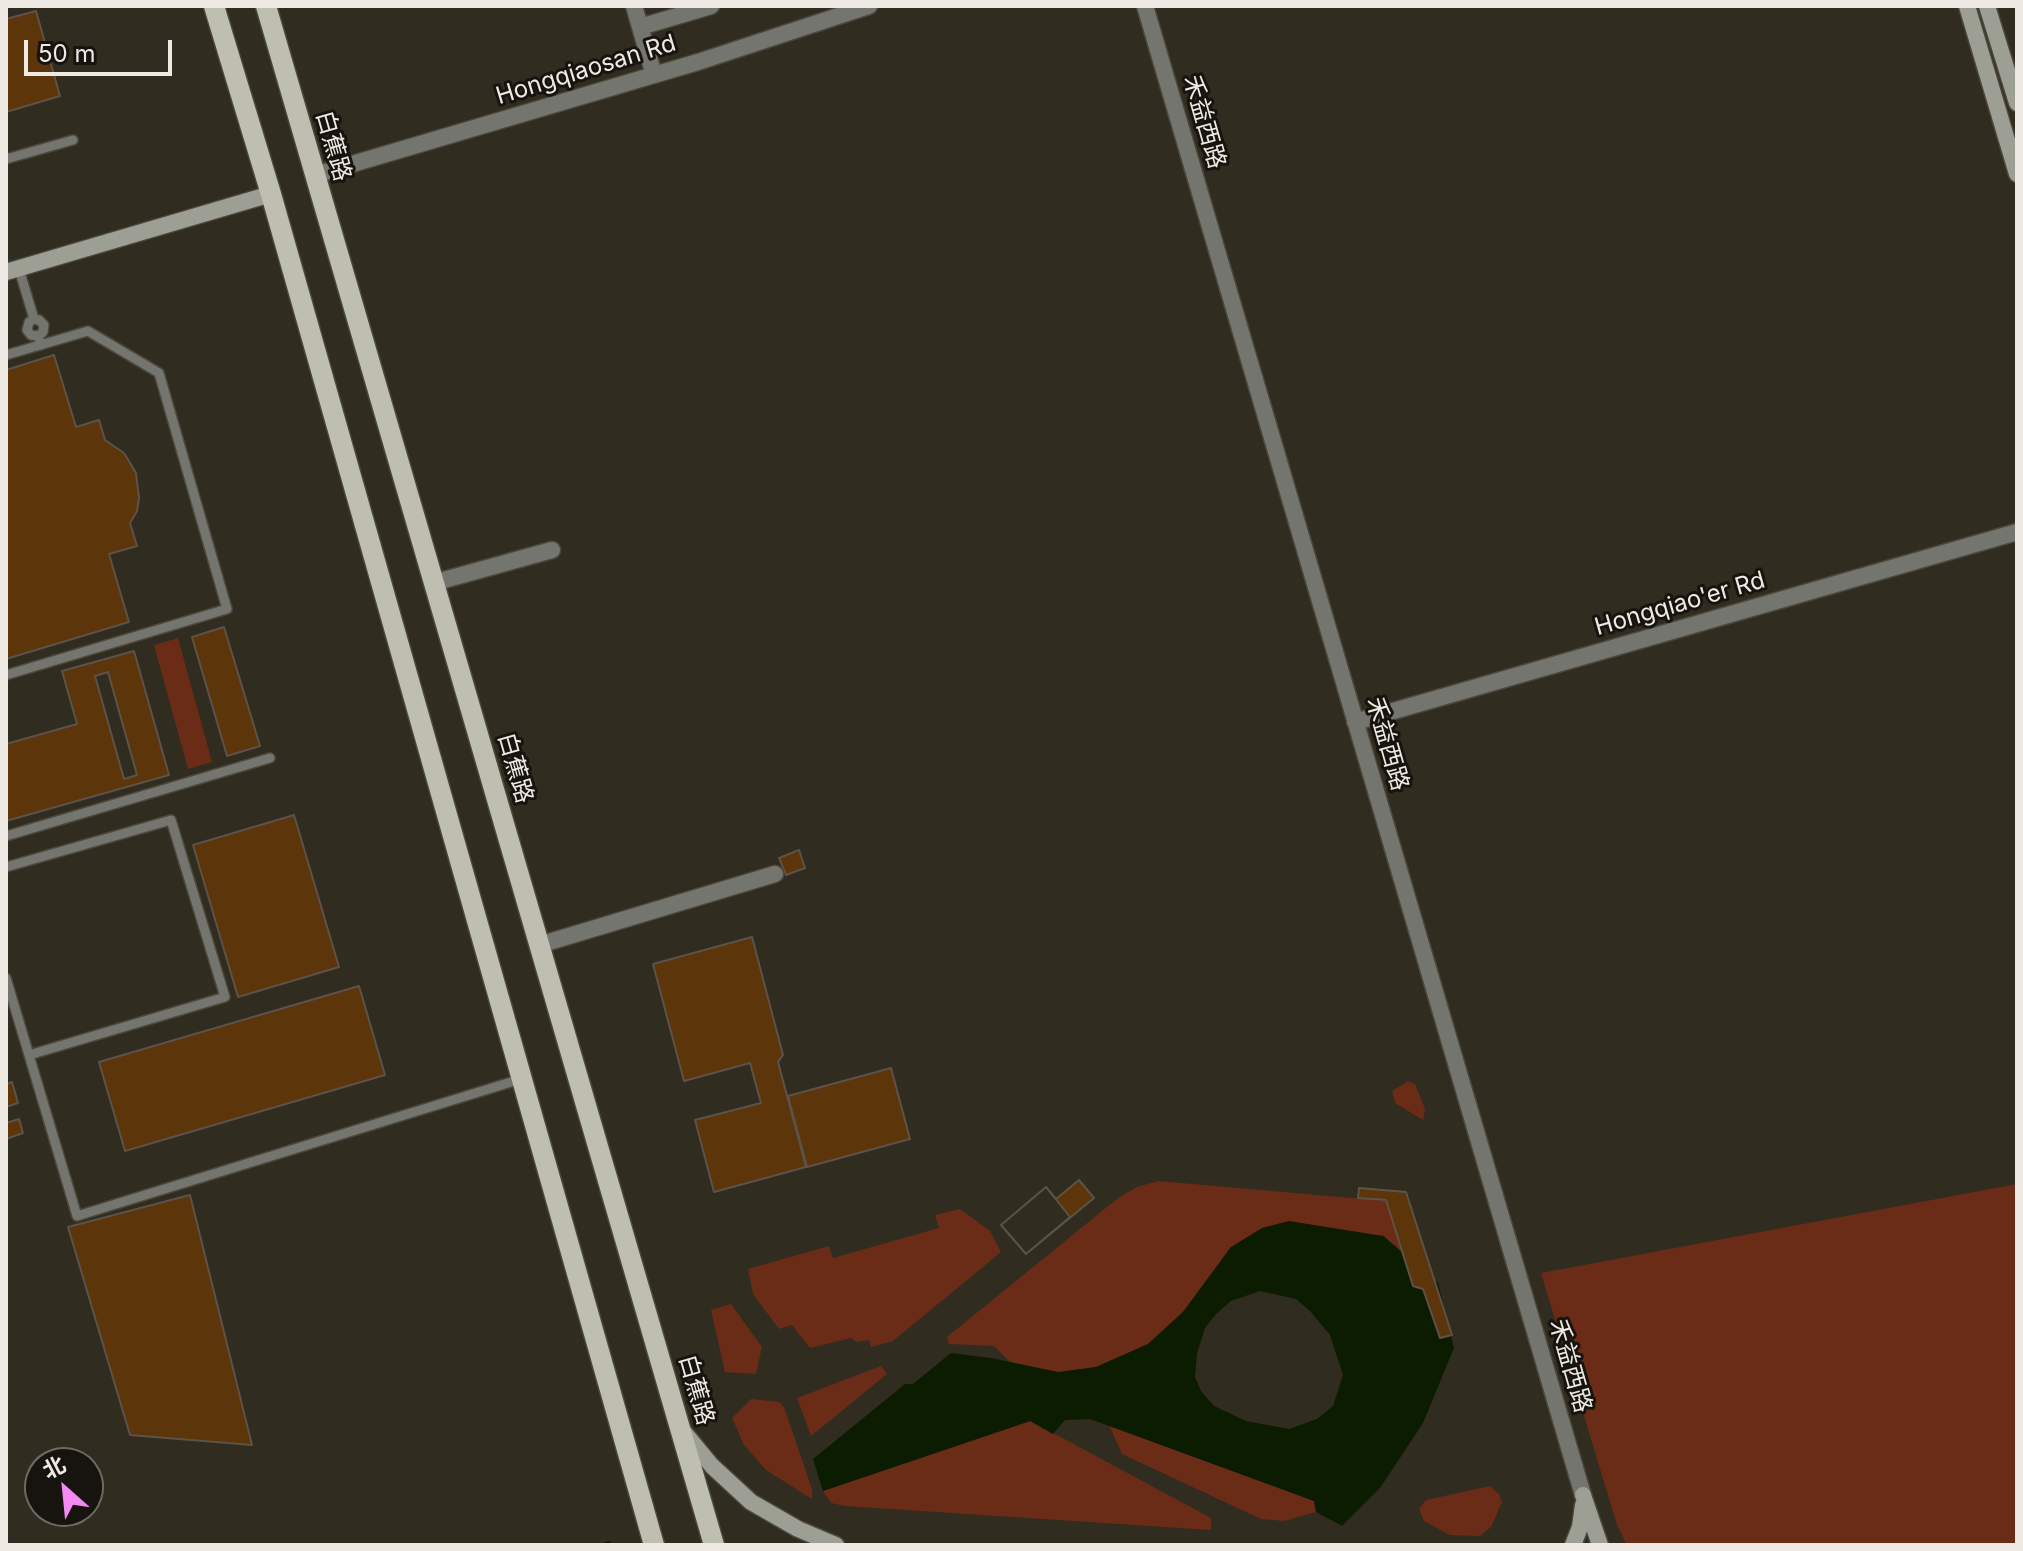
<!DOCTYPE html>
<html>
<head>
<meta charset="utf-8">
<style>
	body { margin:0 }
	#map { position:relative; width:2023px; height:1551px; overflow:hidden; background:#312c20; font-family:Inter,"Noto Sans SC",sans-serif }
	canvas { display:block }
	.frame { position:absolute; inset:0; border:8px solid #eeeae3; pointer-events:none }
	.north { position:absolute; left:24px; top:1447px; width:80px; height:80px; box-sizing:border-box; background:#17140f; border:2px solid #6d6a64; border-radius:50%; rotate:333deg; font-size:22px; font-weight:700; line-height:32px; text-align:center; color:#eeeae3 }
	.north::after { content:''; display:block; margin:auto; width:28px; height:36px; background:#f38af2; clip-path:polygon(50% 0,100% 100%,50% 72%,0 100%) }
	.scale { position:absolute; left:24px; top:40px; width:148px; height:36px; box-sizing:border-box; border:4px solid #eeeae3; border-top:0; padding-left:10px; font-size:24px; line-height:28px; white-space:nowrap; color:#eeeae3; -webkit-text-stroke:6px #17140f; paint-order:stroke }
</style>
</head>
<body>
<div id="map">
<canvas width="2023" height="1551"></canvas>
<div class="frame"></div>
<div class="north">北</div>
<div class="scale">50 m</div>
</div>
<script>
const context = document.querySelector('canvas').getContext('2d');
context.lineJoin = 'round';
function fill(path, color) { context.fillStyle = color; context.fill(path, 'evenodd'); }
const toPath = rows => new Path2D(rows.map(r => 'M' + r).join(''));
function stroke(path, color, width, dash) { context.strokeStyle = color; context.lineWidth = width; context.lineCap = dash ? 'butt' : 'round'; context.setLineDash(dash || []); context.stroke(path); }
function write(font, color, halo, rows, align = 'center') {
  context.font = font + ' Inter,"Noto Sans SC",sans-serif'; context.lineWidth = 6; context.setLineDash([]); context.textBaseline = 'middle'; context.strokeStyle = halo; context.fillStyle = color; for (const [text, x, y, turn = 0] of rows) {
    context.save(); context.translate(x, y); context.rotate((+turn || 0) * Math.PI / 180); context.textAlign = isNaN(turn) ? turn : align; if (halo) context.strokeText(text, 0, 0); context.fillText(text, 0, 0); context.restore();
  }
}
fill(toPath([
	[178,638,212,762,188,769,154,645],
	[1408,1081,1415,1084,1425,1109,1423,1120,1395,1103,1392,1091],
	[1158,1181,1386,1201,1402,1252,1383,1235,1231,1247,1183,1312,1148,1344,1096,1367,1058,1373,1010,1362,994,1346,949,1344,947,1337,1118,1198,1137,1187],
	[2017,1184,2017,1545,1627,1545,1617,1525,1541,1273],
	[960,1209,990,1231,1001,1252,893,1341,871,1347,869,1340,857,1342,851,1338,810,1348,792,1325,779,1329,753,1294,748,1269,829,1246,833,1258,939,1228,935,1215],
	[731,1304,762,1347,756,1374,725,1372,711,1310],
	[881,1366,887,1374,811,1436,797,1398],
	[751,1399,779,1402,784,1407,812,1489,812,1499,766,1470,744,1445,732,1418],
	[1031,1421,1211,1518,1211,1530,845,1506,831,1503,823,1491],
	[1109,1425,1314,1501,1316,1512,1284,1521,1261,1519,1122,1454],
	[1490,1486,1499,1494,1502,1502,1491,1527,1480,1536,1450,1535,1424,1521,1419,1509,1426,1500]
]), '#6a2c17');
fill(toPath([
	[1289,1221,1383,1236,1438,1283,1454,1348,1423,1423,1380,1488,1342,1526,1316,1512,1314,1501,1090,1419,1065,1420,1053,1434,1030,1421,823,1491,813,1459,905,1384,913,1384,951,1353,991,1358,1058,1372,1096,1367,1148,1344,1183,1312,1231,1247,1262,1228],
	[1260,1291,1296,1299,1310,1311,1330,1335,1343,1375,1333,1406,1317,1419,1289,1429,1246,1421,1214,1406,1201,1391,1195,1377,1197,1353,1205,1328,1216,1314,1231,1301]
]), '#0c1c00');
stroke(toPath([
	[606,1545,609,1544]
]), '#0c1c00', 6);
const building = toPath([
	[36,11,60,96,6,112,6,19,36,11],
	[54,355,76,427,99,420,105,440,124,453,136,473,139,498,137,511,130,523,137,546,109,554,129,622,6,659,6,370,54,355],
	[224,627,260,746,227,756,192,637,224,627],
	[134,651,169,775,6,821,6,744,77,724,62,671,134,651],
	[108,672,137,775,124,779,95,676,108,672],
	[294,815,339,967,238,997,193,845,294,815],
	[799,850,805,868,786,875,779,858,799,850],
	[752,937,783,1055,778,1062,806,1167,714,1192,695,1120,761,1103,750,1063,684,1081,653,964,752,937],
	[359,986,385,1075,125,1151,99,1062,359,986],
	[891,1068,910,1139,807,1167,788,1096,891,1068],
	[12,1082,18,1103,6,1107,6,1084,12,1082],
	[19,1119,23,1133,6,1139,6,1123,19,1119],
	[1079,1180,1094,1198,1026,1254,1001,1225,1046,1187,1056,1199,1079,1180],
	[1046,1187,1070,1217,1026,1254,1001,1225,1046,1187],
	[1359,1188,1406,1192,1452,1335,1440,1338,1423,1289,1413,1286,1386,1200,1358,1198,1359,1188],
	[190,1195,252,1445,130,1435,68,1227,190,1195]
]);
fill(building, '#5c350a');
stroke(building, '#5d5248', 2);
const lane = toPath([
	[6,159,73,140],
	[19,269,34,319,39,320,44,325,43,332,38,336,41,345],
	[34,319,29,322,27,330,31,335,38,336],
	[6,355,88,331,159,373,227,609,6,675],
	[6,836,270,758],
	[6,867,171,820,225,997,29,1055],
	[6,978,77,1216,521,1079]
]);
const street = toPath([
	[634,6,654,75],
	[1145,6,1583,1495],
	[640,27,711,6],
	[315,175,698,62,869,6],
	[433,583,552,550],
	[1355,722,2017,532],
	[539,945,775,874]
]);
const secondary = toPath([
	[1967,6,2017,174],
	[1987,6,2017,103],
	[6,272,271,194],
	[683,1431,712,1466,751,1502,798,1529,836,1545],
	[1583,1495,1600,1545],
	[1573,1545,1580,1527,1583,1505]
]);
const primary = toPath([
	[214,6,271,194,654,1545],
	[266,6,714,1545]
]);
stroke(lane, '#4b473b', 12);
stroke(street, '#4b473b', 19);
stroke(secondary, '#4b473b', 19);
stroke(primary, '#4b473b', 23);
stroke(lane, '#75756f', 9);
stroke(street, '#75756f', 16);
stroke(secondary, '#9e9f94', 16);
stroke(primary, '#bebfb1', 20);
write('24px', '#eeeae3', '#17140f', [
	["Hongqiaosan Rd",586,70,-17],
	["禾益西路",1204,122,74],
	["白蕉路",333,146,74],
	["Hongqiao'er Rd",1680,604,-16],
	["禾益西路",1387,744,74],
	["白蕉路",515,768,74],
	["禾益西路",1570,1366,74],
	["白蕉路",696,1390,74]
]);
</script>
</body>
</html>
